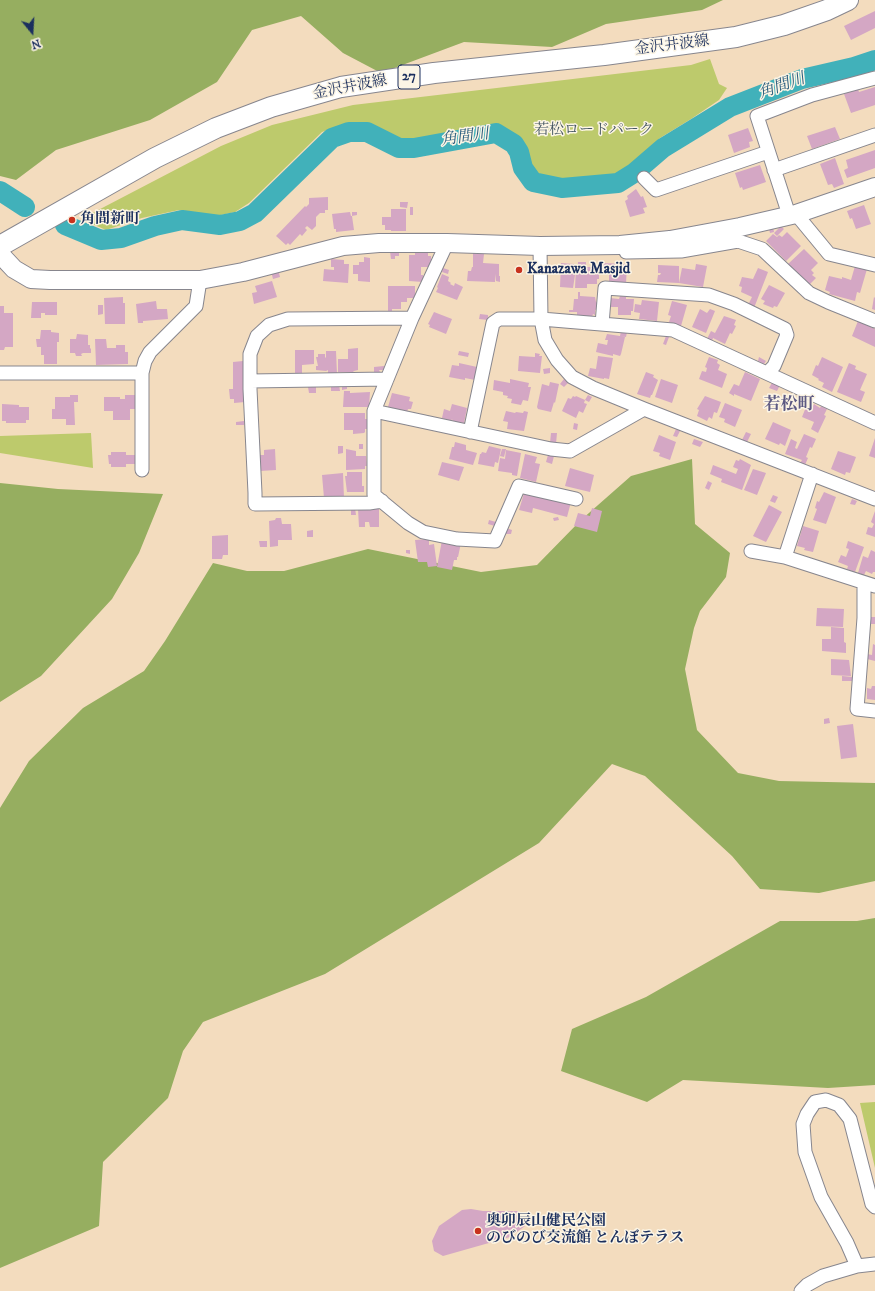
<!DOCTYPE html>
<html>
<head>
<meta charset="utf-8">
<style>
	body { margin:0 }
	#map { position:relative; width:875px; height:1291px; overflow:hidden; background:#f3dcbe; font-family:"IM FELL DW Pica",serif }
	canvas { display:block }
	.north { position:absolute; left:12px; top:12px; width:40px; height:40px; -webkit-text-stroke:3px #fcf5e5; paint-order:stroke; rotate:162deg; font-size:11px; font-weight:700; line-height:16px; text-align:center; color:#1b2f5e }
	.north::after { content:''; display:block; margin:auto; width:14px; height:18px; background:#1b2f5e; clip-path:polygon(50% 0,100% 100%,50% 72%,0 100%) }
</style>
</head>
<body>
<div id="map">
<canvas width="875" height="1291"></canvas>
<div class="north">N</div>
</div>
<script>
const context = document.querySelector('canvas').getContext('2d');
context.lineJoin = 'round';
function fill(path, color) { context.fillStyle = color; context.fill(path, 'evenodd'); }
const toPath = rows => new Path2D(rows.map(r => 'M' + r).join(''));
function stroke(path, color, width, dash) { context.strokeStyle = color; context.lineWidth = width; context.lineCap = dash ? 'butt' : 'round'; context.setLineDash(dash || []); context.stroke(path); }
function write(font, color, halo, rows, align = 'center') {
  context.font = font + ' "IM FELL DW Pica","Noto Serif JP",serif'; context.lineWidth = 3; context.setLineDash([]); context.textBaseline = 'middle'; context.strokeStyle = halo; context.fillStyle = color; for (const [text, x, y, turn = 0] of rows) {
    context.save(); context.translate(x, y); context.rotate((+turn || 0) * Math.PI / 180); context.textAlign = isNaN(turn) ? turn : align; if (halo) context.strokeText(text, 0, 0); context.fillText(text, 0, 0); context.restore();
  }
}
fill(toPath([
	[710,59,719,84,727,88,719,100,691,119,660,138,646,152,634,173,618,183,562,188,533,182,523,168,519,152,514,144,496,133,403,140,364,123,344,124,322,132,249,203,235,212,216,216,179,210,142,218,106,230,81,219,221,146,272,125,353,105,691,65],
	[91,433,93,468,0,453,0,436],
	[875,1102,875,1168,860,1103]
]), '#bdca6c');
fill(toPath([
	[0,0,723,0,702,10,606,24,552,47,464,42,381,73,343,53,301,16,252,30,217,82,150,120,56,150,16,180,0,176],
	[692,459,695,524,730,553,726,577,700,611,694,628,685,669,697,730,738,773,779,781,875,783,875,881,819,893,760,889,732,856,645,776,612,764,539,843,325,974,203,1022,183,1051,168,1098,103,1162,99,1226,0,1268,0,808,29,761,83,708,144,671,165,641,213,563,247,571,284,571,368,549,481,572,537,565,581,520,631,476],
	[0,483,58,489,163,494,139,553,112,599,41,676,0,702],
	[875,918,875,1085,828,1088,683,1080,647,1102,561,1071,572,1029,646,997,780,921,857,921]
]), '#96ae60');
stroke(toPath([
	[0,191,25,207],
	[65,225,101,240,121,238,155,226,182,220,220,225,240,221,255,213,332,138,349,132,367,132,399,148,414,148,496,133,514,144,519,152,523,168,533,182,562,188,618,183,634,173,663,148,730,107,802,79,854,67,875,60]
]), '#41b1ba', 20);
fill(toPath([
	[875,11,875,28,851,40,844,26],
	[875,87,875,105,851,113,844,94,858,89,859,92],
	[835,127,840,139,812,149,807,136],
	[748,128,753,141,749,142,750,147,734,153,728,135],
	[875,150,875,168,847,178,844,170,848,168,846,160],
	[835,158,844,184,834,188,832,184,828,185,820,164],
	[760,165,766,182,743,190,742,187,740,188,735,173],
	[636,189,641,197,643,196,647,207,643,208,645,213,630,217,625,201,628,199,627,196],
	[328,197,328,210,325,210,325,213,320,213,316,217,316,226,312,230,307,226,305,228,307,230,302,236,300,234,290,245,288,243,286,245,276,236,305,206,306,207,309,204,309,198],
	[400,202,408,202,407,208,400,207],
	[864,205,871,224,856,229,852,218,850,219,847,211],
	[410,207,413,207,413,215,410,215],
	[391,209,406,209,406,231,391,231,391,230,385,230,385,225,382,225,382,217,391,217],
	[350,212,351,216,352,216,354,230,336,232,336,229,334,229,332,214],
	[352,212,357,212,357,215,352,216],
	[781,226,784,229,777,236,774,233],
	[773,227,774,232,770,233,769,229],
	[787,232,801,246,786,261,766,241,773,234,777,237,779,235,782,237],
	[804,249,818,263,811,270,814,273,812,275,816,278,809,285,788,264],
	[390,251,399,252,399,256,395,256,395,259,391,259],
	[415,253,428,253,428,256,431,256,431,265,428,266,428,267,421,267,421,275,423,275,423,282,409,281,409,255,415,255],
	[473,253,484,254,483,263,499,264,499,276,500,276,500,282,496,281,495,274,495,282,467,281,468,271,471,271,472,267,473,267],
	[364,257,370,258,370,282,358,281,358,274,353,274,353,265,359,265,359,262,364,262],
	[331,259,344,260,344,264,349,264,348,283,323,281,324,269,334,270,334,267,331,267],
	[578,262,586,262,586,267,599,267,599,279,597,279,597,284,587,284,587,288,575,288,576,267,578,267],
	[561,263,574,264,575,275,573,288,560,287],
	[602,263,627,264,626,284,616,284,616,282,609,281,609,273,601,273],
	[696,264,707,266,703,287,679,283,682,268,695,270],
	[658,265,679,266,679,283,657,282,658,275,660,275,661,273,658,273],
	[855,266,867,269,860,293,857,292,855,301,829,294,830,292,825,290,829,276,842,279,842,277,851,280],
	[443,268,449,270,448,274,442,272],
	[758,268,768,272,754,308,748,305,752,297,741,292,742,287,739,286,742,277,753,279],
	[278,269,280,277,273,279,271,271],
	[442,274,449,277,448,281,451,283,450,284,454,286,455,283,463,287,457,300,436,292,438,288,437,287],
	[272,281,277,297,254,304,252,293,257,292,255,286],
	[769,285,785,293,777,307,774,306,773,308,763,304,765,301,761,299],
	[388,286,415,286,415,298,407,298,407,302,401,302,401,309,392,309,392,311,388,312],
	[578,292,580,292,580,296,595,297,596,302,598,303,598,309,595,310,595,315,593,314,592,317,577,316,577,312,569,312,569,310,573,310,574,299,578,299],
	[620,296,626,297,626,299,634,299,633,311,631,311,631,315,618,315,618,307,610,307,610,298,619,299],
	[123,297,123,303,125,303,125,324,105,324,104,298],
	[874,297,875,298,875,310,872,309],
	[642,300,659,302,657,321,639,319,640,313,634,312,635,304,641,305],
	[156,301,157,309,167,309,168,319,143,321,143,323,138,323,136,304],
	[672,301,687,305,681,326,669,322,671,316,668,315],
	[32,302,57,302,57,315,45,315,45,313,41,313,41,318,31,318],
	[98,305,103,305,103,314,98,315],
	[0,306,4,306,4,313,13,313,13,347,5,347,4,350,0,350],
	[700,309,707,313,710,309,715,311,706,333,692,327],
	[434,312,452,319,446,334,429,327,430,325,428,324],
	[480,314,488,315,488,320,479,319],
	[724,316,736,320,734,325,736,326,732,334,730,333,725,344,713,338,712,341,707,339,711,331,715,333],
	[858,321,875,329,875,347,852,336],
	[41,330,51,330,51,332,59,333,59,342,57,342,57,364,44,364,44,355,41,355,41,347,37,347,36,339,40,339],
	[621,331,627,332,626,337,621,336,625,337,621,354,620,356,613,354,613,356,596,352,598,343,607,345,608,340,605,340,607,334,620,336],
	[77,334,88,335,88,345,90,345,90,349,91,348,91,353,83,353,81,354,82,356,76,356,75,353,70,353,70,339,76,339],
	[666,336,669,337,666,345,663,344],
	[95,339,106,339,107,348,116,348,116,345,125,345,125,352,128,352,128,364,96,365],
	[358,348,358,370,354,371,353,372,338,372,338,359,348,359,348,349],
	[295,350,314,350,314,364,302,365,302,373,295,373],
	[326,351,336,351,337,374,328,374,328,370,326,371,316,370,316,366,318,366,316,357,318,357,318,354,325,354,325,358,326,357],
	[459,351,469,353,468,357,458,355],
	[535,353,540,354,539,356,542,356,540,373,518,371,519,356,535,357],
	[598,356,613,358,609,379,604,378,604,379,588,376,590,368,596,369],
	[709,357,718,360,717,363,720,365,718,370,727,374,722,388,699,379,702,371,706,372,707,368,705,367],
	[759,357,766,361,764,364,758,361],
	[822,357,843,367,832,392,822,387,824,383,818,380,819,379,812,375,816,365,818,366],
	[243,361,245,402,234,403,234,399,230,399,229,389,233,389,233,362],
	[459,363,477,367,475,380,465,378,465,380,449,377,452,365,459,366],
	[849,363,856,366,855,369,867,374,860,390,865,392,861,402,837,392],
	[384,366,384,370,379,370,380,372,374,373,374,367],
	[550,368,550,373,544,374,543,369],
	[646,372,654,375,653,377,658,380,652,395,651,395,650,398,637,394],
	[745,372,760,379,751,401,734,394,734,396,729,393,734,384,739,386],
	[510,379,529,383,528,387,531,387,528,401,523,400,521,405,511,403,512,399,507,398,508,396,503,395,503,392,493,390,494,380,510,383],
	[564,379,568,383,564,387,560,384],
	[661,379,678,385,672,403,655,397],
	[773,381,780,385,777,391,769,388],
	[550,382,559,384,555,403,554,402,551,412,538,409,537,407,542,384,549,386],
	[331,385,339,385,340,391,331,391],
	[316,386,316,393,309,393,308,387],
	[342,386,347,386,347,389,342,390],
	[344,391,350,391,350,393,370,392,369,407,343,407],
	[392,393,410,397,409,401,413,402,411,409,408,409,407,412,388,407],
	[70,395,78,395,78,402,74,402,75,425,66,425,66,419,52,419,52,409,55,409,55,397,70,397],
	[125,395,135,395,135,409,130,409,130,420,113,420,113,411,104,411,104,397,120,397,120,399,125,399],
	[588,395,592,397,589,402,585,400],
	[573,396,575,397,576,396,585,400,584,403,587,404,583,413,579,411,576,418,562,411,568,398,571,399],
	[705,396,721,402,717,413,714,412,712,419,709,417,707,421,697,416,699,410,697,409],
	[725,403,742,410,735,427,724,422,725,419,719,417],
	[2,404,19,405,19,407,29,407,29,420,26,420,26,423,6,423,6,421,2,421],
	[452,404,467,408,464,423,453,422,452,419,451,422,442,418,444,409,450,411],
	[814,404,820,408,821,406,827,409,824,415,826,416,818,433,811,429,814,422,802,417,806,407,811,410],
	[506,411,515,413,516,412,523,413,524,411,528,412,524,431,507,429,508,422,503,421],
	[344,413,365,413,365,419,367,419,367,429,365,429,365,432,364,433,353,434,353,430,344,430],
	[244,421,244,425,236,425,236,422],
	[773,422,791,430,785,446,780,443,779,445,765,439],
	[574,423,578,424,577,430,573,429],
	[676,429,680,431,677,437,673,436],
	[746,432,751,434,747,442,742,440],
	[551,433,557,433,556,444,550,443],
	[804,434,816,439,812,448,810,447,806,457,808,458,805,465,800,463,802,460,785,454,791,439,797,442,795,448,797,449],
	[659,435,676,442,670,460,659,456,660,453,653,451],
	[875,438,875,458,869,456],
	[694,439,703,442,700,447,692,444],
	[455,442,466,445,466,450,477,453,473,465,449,459,452,447,454,447],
	[359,444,363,444,363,449,359,449],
	[338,446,343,446,343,453,338,454],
	[489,446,501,449,498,463,495,462,494,467,478,464,480,454,481,454,482,452,486,453],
	[275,449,276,470,260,471,259,455,264,455,264,450],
	[346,449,356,451,356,456,366,456,367,466,365,466,365,469,346,470],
	[502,449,506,449,504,457,500,456],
	[506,450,521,453,517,476,512,475,512,473,498,471,500,458,505,459],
	[838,451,856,457,850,473,846,472,845,475,831,469],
	[111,452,126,452,126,455,135,455,135,464,126,464,126,467,111,467,111,464,109,464,108,455,111,455],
	[525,454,537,457,535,463,540,464,536,482,520,478],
	[548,455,554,456,552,464,546,462],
	[740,459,751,465,742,490,721,482,722,479,710,474,713,465,736,474,738,469,733,467,736,460,739,461],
	[442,462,464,467,459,481,438,475],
	[570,468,594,475,590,492,565,486],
	[753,469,766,473,757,495,744,490],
	[347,472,362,472,362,486,364,486,364,492,347,492,345,476,347,476],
	[343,473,344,498,324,498,322,475],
	[708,481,712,483,709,490,705,488],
	[525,490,571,502,567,517,533,508,532,513,519,510],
	[824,492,836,497,826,524,813,520,817,509,815,508,817,501,819,502],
	[773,495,778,497,775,503,770,501],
	[852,499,857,501,855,505,850,504],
	[769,505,782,512,766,542,753,536],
	[375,507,379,507,379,514,374,514,379,514,379,527,370,527,369,522,365,522,365,527,359,527,358,509,375,509],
	[351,508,355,508,356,515,351,515],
	[592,508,602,511,597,532,574,526,578,513,590,516],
	[875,511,875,537,866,534,868,527,872,528,874,524,871,522],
	[558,517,559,520,554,521,553,518],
	[276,518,281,518,282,524,291,524,292,540,278,540,278,546,270,547,269,521,275,520],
	[489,520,496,522,495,526,488,524],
	[803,526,819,531,813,552,804,550,805,548,797,546],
	[506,528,512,530,511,534,503,534],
	[313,530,313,537,307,537,307,531],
	[228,535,228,555,223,555,222,559,212,559,212,536],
	[429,539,429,545,434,544,437,566,428,567,427,562,418,562,415,540],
	[442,540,461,543,458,557,457,557,457,560,454,560,452,570,437,567],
	[259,541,267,541,267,547,260,547],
	[848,541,864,547,855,572,847,569,848,566,838,562,841,555,846,557,849,549,846,548],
	[406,550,410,550,410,554,406,553],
	[871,550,875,552,875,572,873,572,872,574,866,571,864,575,858,573,863,556,868,558],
	[817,608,844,609,843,627,816,626],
	[869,617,875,617,875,624,869,624],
	[831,627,844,628,844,642,846,643,846,653,822,651,822,639,831,639],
	[873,644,875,645,875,661,867,659,867,654,872,655],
	[831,659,849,660,851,676,831,675],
	[842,676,853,677,853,681,842,681],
	[872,686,875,686,875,700,867,699,867,688,871,689],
	[829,718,830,723,824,724,824,719],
	[853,724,857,757,841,759,837,726],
	[471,1209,483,1211,518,1211,524,1215,525,1226,510,1237,443,1256,434,1251,432,1241,439,1226,462,1210]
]), '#d4a7c4');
const street = toPath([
	[774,170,875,135],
	[644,178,656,190,768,152],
	[796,214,829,254,875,265],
	[789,215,757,116,812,95,875,78],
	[447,243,412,318,374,411,374,495,408,523,423,532,457,539,495,541,519,486,576,499],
	[540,246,541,319,545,340,557,360,572,377,593,388,644,409,875,499],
	[626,252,681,251,738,241,762,249,809,293,828,302,875,321],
	[602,324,605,288,709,295,734,304,785,329,787,335,774,366,767,373],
	[0,373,142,373,145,361,150,352,196,306,200,280],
	[142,373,142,470],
	[250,381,387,379],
	[374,411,551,449,570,451,644,409],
	[470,432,493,323,499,319,541,319,673,330,875,423],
	[382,501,369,503,255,504,255,493,250,389,250,354,257,336,269,325,288,319,412,318],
	[751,551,785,557,875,586],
	[785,557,812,474],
	[864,583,864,618,857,709,875,711],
	[857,1266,847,1243,821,1197,805,1152,803,1124,807,1114,815,1102,826,1100,839,1105,850,1119,872,1204,875,1207],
	[801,1291,807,1285,823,1276,857,1266,875,1264]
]);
const secondary = toPath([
	[0,254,14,269,31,279,50,280,200,280,243,272,343,246,379,243,447,243,540,246,620,245,670,240,740,227,796,214,875,187]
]);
const primary = toPath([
	[0,246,155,158,216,128,271,107,341,87,434,73,604,55,736,37,784,25,827,10,848,0]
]);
stroke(street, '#87868e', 15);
stroke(secondary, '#87868e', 20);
stroke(primary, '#87868e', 22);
stroke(street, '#fff', 13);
stroke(secondary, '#fff', 18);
stroke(primary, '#fff', 20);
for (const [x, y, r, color] of [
	[72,220,4,"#c8321e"],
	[519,270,4,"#c8321e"],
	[478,1231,4,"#c8321e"]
]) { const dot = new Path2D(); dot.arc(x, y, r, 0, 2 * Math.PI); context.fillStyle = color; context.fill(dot); stroke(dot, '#fcf5e5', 1.5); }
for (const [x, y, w] of [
	[409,77,22]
]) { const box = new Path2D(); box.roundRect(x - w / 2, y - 12, w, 24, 3); context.fillStyle = '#fcf5e5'; context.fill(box); stroke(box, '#1b2f5e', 1); }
write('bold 14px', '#1b2f5e', null, [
	["27",409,77]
]);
write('15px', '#1b2f5e', '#fcf5e5', [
	["金沢井波線",672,46,-7],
	["金沢井波線",350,88,-11]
]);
write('15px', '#445662', '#fcf5e5', [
	["若松ロードパーク",594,131]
]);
write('bold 15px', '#1b2f5e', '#fcf5e5', [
	["角間新町",80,220],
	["Kanazawa Masjid",527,270],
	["奥卯辰山健民公園",486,1222],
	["のびのび交流館 とんぼテラス",486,1239]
], 'left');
write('italic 16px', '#285c7e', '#fcf5e5', [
	["角間川",782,87,-20],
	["角間川",465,138,-8]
]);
write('bold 17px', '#5c5982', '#fcf5e5', [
	["若松町",789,405]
]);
</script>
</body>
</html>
